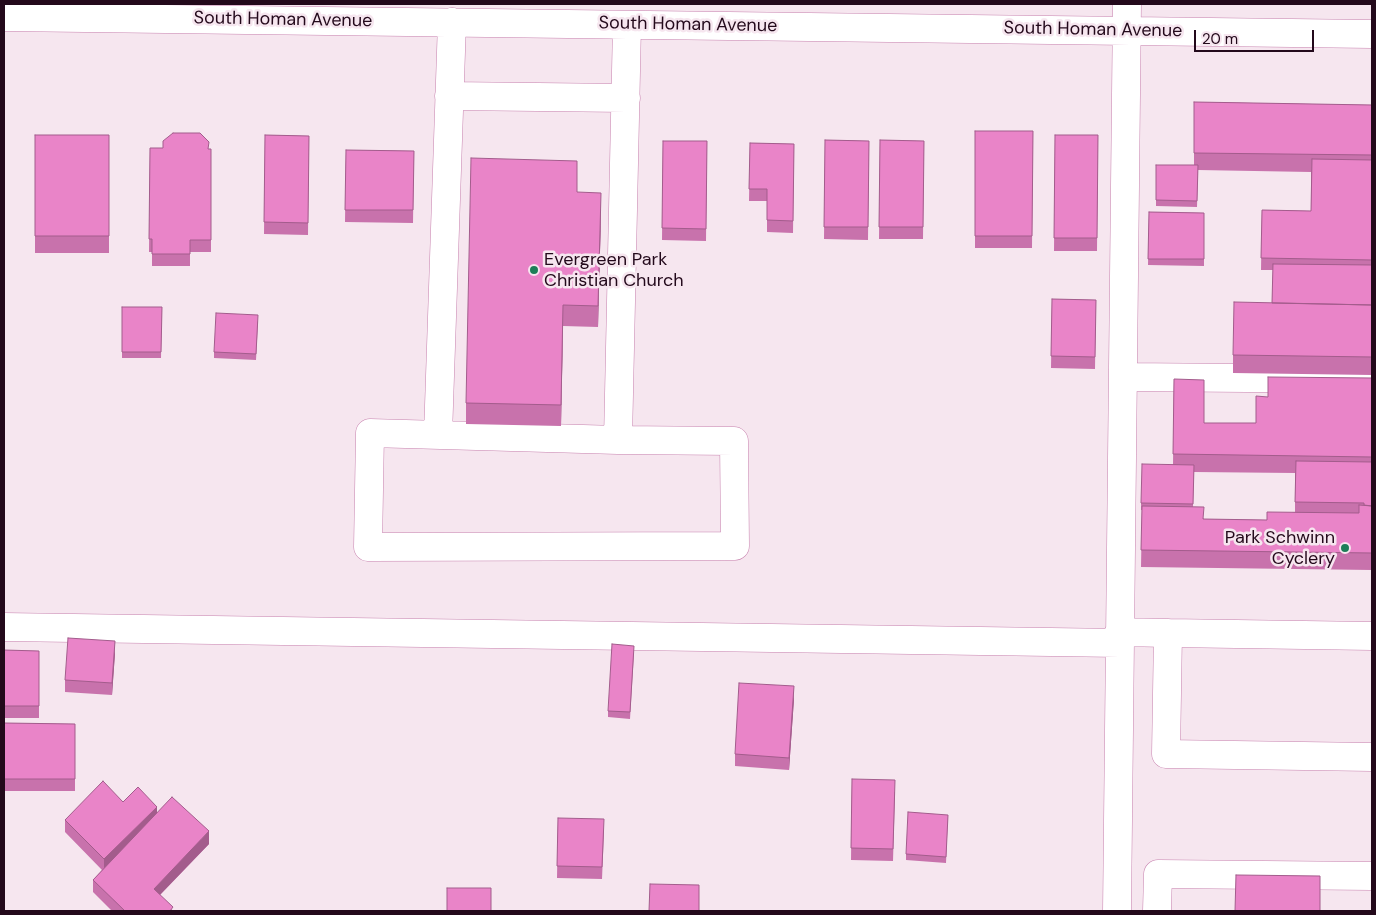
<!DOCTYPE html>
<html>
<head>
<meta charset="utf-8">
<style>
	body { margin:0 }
	#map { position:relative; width:1376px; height:915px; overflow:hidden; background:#f6e6ef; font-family:"DM Sans",sans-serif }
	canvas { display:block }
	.frame { position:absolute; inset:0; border:5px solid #23091b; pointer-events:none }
	.scale { position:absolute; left:1194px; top:30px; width:120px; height:22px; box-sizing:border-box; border:2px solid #23091b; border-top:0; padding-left:6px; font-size:15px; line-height:18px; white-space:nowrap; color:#23091b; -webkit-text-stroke:4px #f6e6ef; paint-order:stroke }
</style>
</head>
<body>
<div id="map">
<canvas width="1376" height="915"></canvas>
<div class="frame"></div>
<div class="scale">20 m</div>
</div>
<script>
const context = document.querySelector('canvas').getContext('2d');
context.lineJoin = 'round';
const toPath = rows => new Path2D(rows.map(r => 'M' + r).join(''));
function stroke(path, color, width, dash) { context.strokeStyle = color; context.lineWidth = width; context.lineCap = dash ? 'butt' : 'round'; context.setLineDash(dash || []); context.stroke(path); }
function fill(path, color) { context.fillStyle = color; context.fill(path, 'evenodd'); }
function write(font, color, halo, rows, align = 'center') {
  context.font = font + ' "DM Sans",sans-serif'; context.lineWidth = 5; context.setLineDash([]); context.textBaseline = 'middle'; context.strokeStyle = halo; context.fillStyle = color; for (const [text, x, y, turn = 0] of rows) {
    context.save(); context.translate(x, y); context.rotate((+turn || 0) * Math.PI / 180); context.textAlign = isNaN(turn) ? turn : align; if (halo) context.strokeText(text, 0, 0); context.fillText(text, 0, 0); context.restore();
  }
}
const minor = toPath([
	[4,17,1372,34],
	[449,96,626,98],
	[1123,377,1372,379],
	[438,435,452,22],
	[618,440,370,433,368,547,735,546,734,441,618,440,627,25],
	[4,627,1120,643],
	[1119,632,1168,633],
	[1372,636,1168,633,1166,754,1372,757],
	[1117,911,1127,4],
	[1157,911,1158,874,1372,876]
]);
stroke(minor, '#c781ae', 29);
stroke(minor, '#fff', 28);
fill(toPath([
	[1194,102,1372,105,1372,375,1233,373,1233,355,1272,303,1273,270,1261,270,1262,210,1311,211,1311,172,1198,170,1197,207,1156,206,1156,165,1194,165],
	[975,131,1033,131,1032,248,975,248],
	[35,135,109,135,109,253,35,253],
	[265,135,309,136,308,235,264,234],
	[1055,135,1098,135,1097,251,1054,251],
	[825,140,869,141,868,240,824,239],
	[880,140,924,141,923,239,879,239],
	[663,141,707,141,706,241,662,240],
	[750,143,794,144,793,233,767,232,767,201,749,201],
	[150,148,211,149,211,252,190,252,190,266,152,266,152,252,149,252],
	[346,150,414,151,413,223,345,222],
	[577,192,601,214,598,327,563,326,561,426,466,424,466,403],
	[1149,212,1204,213,1204,266,1148,265],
	[1052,299,1096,300,1095,369,1051,368],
	[122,307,162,307,161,358,122,358],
	[258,321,256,360,214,358,214,352],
	[1372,378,1372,570,1141,567,1142,510,1141,510,1141,503,1173,465,1174,379,1204,423,1256,423,1268,397],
	[1194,472,1295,473,1295,512,1267,520,1204,519,1193,507],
	[4,650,39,651,39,718,4,718],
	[634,652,630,719,608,717,608,711],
	[115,653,112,695,65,692,65,680],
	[794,699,789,770,735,766,735,754],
	[4,723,75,724,75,791,4,791],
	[852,779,895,792,893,861,851,860],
	[157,812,209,844,160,895,173,911,112,911,93,892,93,880,102,870,65,832,65,820],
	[948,815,946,863,906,860,906,854],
	[558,818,604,831,602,879,557,878]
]), '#c872ac');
fill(toPath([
	[601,193,601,214,598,327,598,306],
	[563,305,563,326,561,426,561,405],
	[115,641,115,653,112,695,112,683],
	[794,686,794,699,789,770,789,758],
	[157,807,157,819,104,872,104,859],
	[209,831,209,844,154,901,154,889]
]), '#a35c8c');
const building = toPath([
	[1194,102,1372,105,1372,155,1194,153,1194,102],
	[975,131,1033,131,1032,236,975,236,975,131],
	[173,133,200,133,209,142,208,149,211,149,211,240,190,240,190,254,152,254,152,239,149,239,150,148,163,148,163,141,173,133],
	[35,135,109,135,109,236,35,236,35,135],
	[265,135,309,136,308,223,264,222,265,135],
	[1055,135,1098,135,1097,238,1054,238,1055,135],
	[825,140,869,141,868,227,824,227,825,140],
	[880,140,924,141,923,227,879,227,880,140],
	[663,141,707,141,706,229,662,228,663,141],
	[750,143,794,144,793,221,767,220,767,189,749,189,750,143],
	[346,150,414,151,413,210,345,210,346,150],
	[471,158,577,161,577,192,601,193,598,306,563,305,561,405,466,403,471,158],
	[1312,159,1372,160,1372,260,1261,258,1262,210,1311,211,1312,159],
	[1156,165,1198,165,1197,201,1156,200,1156,165],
	[1149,212,1204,213,1204,259,1148,259,1149,212],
	[1273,264,1372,265,1372,305,1272,303,1273,264],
	[1052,299,1096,300,1095,357,1051,356,1052,299],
	[1234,302,1372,305,1372,357,1233,355,1234,302],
	[122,307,162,307,161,352,122,352,122,307],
	[216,313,258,315,256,354,214,352,216,313],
	[1268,377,1372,378,1372,457,1173,454,1174,379,1204,380,1204,423,1256,423,1256,396,1268,397,1268,377],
	[1296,461,1372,462,1372,506,1364,505,1364,503,1295,502,1296,461],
	[1142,464,1194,465,1193,504,1141,503,1142,464],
	[1359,505,1372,506,1372,553,1141,550,1142,506,1204,507,1203,519,1267,520,1267,512,1359,513,1359,505],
	[68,638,115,641,112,683,65,680,68,638],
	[612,644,634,646,630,712,608,711,612,644],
	[4,650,39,651,39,706,4,706,4,650],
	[739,683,794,686,789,758,735,754,739,683],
	[4,723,75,724,75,779,4,779,4,723],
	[852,779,895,780,893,849,851,848,852,779],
	[103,781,123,802,138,787,157,807,104,859,65,820,103,781],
	[172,797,209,831,154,889,173,907,170,911,125,911,93,880,172,797],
	[908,812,948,815,946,857,906,854,908,812],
	[558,818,604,819,602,867,557,866,558,818],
	[1236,875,1320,876,1320,911,1235,911,1236,875],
	[650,884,699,885,699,911,649,911,650,884],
	[447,888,491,888,491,911,447,911,447,888]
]);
fill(building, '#e984c8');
stroke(building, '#a35c8c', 1);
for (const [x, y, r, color] of [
	[534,270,5,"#1c7e57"],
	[1345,548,5,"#1c7e57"]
]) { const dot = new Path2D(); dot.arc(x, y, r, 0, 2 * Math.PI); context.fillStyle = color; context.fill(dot); stroke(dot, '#f6e6ef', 2); }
write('18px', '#23091b', '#f6e6ef', [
	["South Homan Avenue",283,20,1],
	["South Homan Avenue",688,25,1],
	["South Homan Avenue",1093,30,1]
]);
write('18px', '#23091b', '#f6e6ef', [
	["Evergreen Park",544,260],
	["Christian Church",544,281],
	["Park Schwinn",1335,538,"right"],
	["Cyclery",1335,559,"right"]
], 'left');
</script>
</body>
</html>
